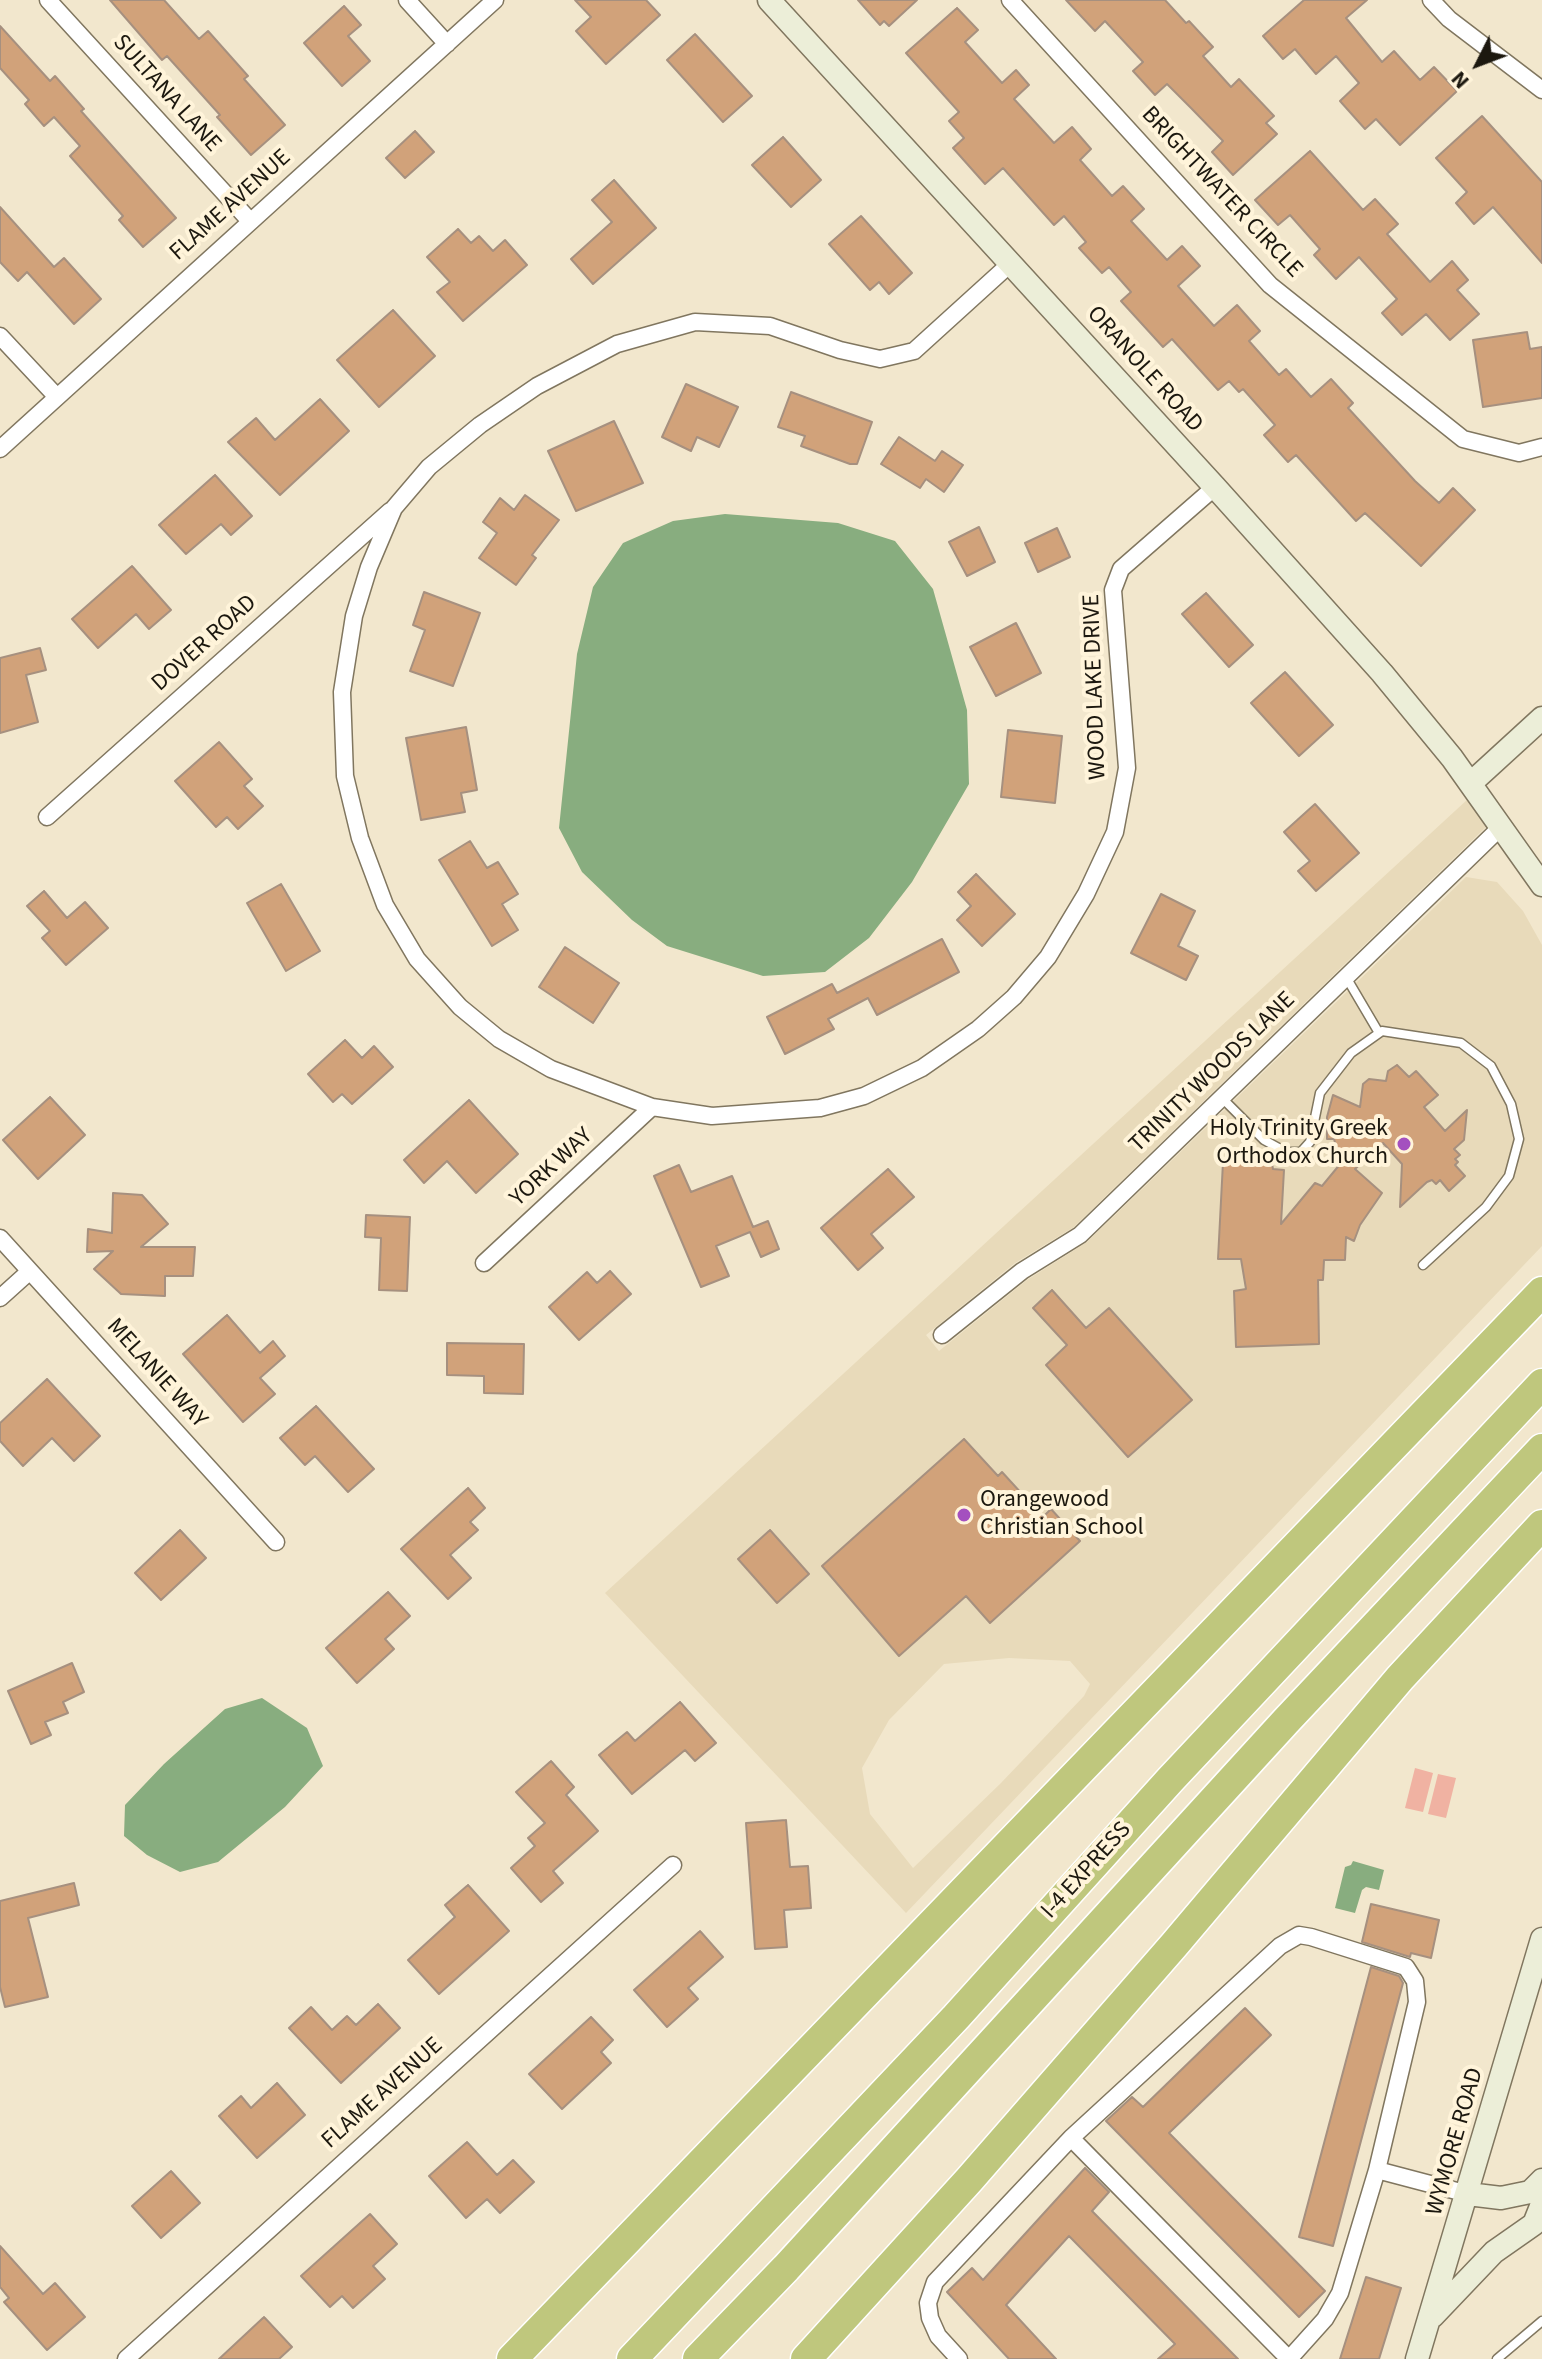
<!DOCTYPE html>
<html>
<head>
<meta charset="utf-8">
<style>
	body { margin:0 }
	#map { position:relative; width:1542px; height:2359px; overflow:hidden; background:#f2e7cd; font-family:"Source Sans 3",sans-serif }
	canvas { display:block }
	.north { position:absolute; left:1438px; top:24px; width:80px; height:80px; -webkit-text-stroke:6px #fff4da; paint-order:stroke; rotate:228deg; font-size:22px; font-weight:700; line-height:32px; text-align:center; color:#1c180f }
	.north::after { content:''; display:block; margin:auto; width:28px; height:36px; background:#1c180f; clip-path:polygon(50% 0,100% 100%,50% 72%,0 100%) }
</style>
</head>
<body>
<div id="map">
<canvas width="1542" height="2359"></canvas>
<div class="north">N</div>
</div>
<script>
const context = document.querySelector('canvas').getContext('2d');
context.lineJoin = 'round';
function fill(path, color) { context.fillStyle = color; context.fill(path, 'evenodd'); }
const toPath = rows => new Path2D(rows.map(r => 'M' + r).join(''));
function stroke(path, color, width, dash) { context.strokeStyle = color; context.lineWidth = width; context.lineCap = dash ? 'butt' : 'round'; context.setLineDash(dash || []); context.stroke(path); }
function write(font, color, halo, rows, align = 'center') {
  context.font = font + ' "Source Sans 3",sans-serif'; context.lineWidth = 8; context.setLineDash([]); context.textBaseline = 'middle'; context.strokeStyle = halo; context.fillStyle = color; for (const [text, x, y, turn = 0] of rows) {
    context.save(); context.translate(x, y); context.rotate((+turn || 0) * Math.PI / 180); context.textAlign = isNaN(turn) ? turn : align; if (halo) context.strokeText(text, 0, 0); context.fillText(text, 0, 0); context.restore();
  }
}
fill(toPath([
	[1468,799,1488,825,1074,1227,1015,1263,926,1335,939,1351,1027,1280,1087,1242,1466,877,1497,882,1523,911,1542,945,1542,1246,906,1913,605,1593],
	[1009,1658,1070,1661,1090,1684,1084,1696,1000,1784,913,1868,870,1814,862,1768,889,1720,944,1664]
]), '#e8daba');
fill(toPath([
	[1415,1768,1433,1773,1423,1812,1405,1808],
	[1438,1774,1456,1778,1446,1818,1428,1814]
]), '#f0b2a2');
fill(toPath([
	[725,514,838,523,895,541,933,589,967,710,969,784,912,882,869,938,825,972,763,976,667,946,632,920,582,872,559,828,577,654,593,587,623,543,673,521],
	[262,1698,307,1728,323,1766,285,1807,218,1862,180,1872,147,1855,124,1836,125,1805,164,1764,225,1709],
	[1353,1861,1384,1870,1379,1890,1366,1887,1362,1890,1355,1913,1335,1908,1345,1867,1351,1865]
]), '#88ad7f');
const building = toPath([
	[110,0,164,0,199,39,208,31,248,76,244,79,285,125,251,155,217,117,220,115,167,56,162,60,110,0],
	[575,0,646,0,660,15,606,64,576,31,591,17,575,0],
	[858,0,917,0,889,26,884,21,880,25,858,0],
	[1066,0,1165,0,1186,23,1189,21,1213,47,1203,56,1231,87,1239,79,1274,116,1266,123,1277,134,1233,175,1212,152,1223,141,1191,108,1167,84,1155,95,1133,71,1143,62,1105,21,1095,31,1066,0],
	[1304,0,1367,0,1346,18,1382,62,1394,51,1420,80,1434,67,1457,91,1400,145,1376,119,1365,129,1340,101,1359,83,1336,56,1316,74,1295,49,1283,59,1263,36,1304,0],
	[344,6,361,25,348,36,370,61,342,86,304,43,344,6],
	[957,8,978,30,965,42,1002,83,1016,70,1029,85,1014,99,1054,143,1072,127,1091,149,1080,160,1112,196,1123,186,1144,209,1131,221,1167,260,1182,246,1200,266,1178,286,1214,326,1237,305,1260,331,1249,341,1279,375,1286,369,1311,397,1331,379,1353,403,1348,408,1415,481,1439,503,1453,488,1475,510,1421,566,1365,513,1356,521,1296,455,1288,462,1264,435,1275,425,1243,389,1239,392,1229,381,1218,390,1172,339,1163,347,1121,301,1131,292,1109,267,1102,273,1079,248,1086,242,1064,216,1054,225,1003,168,985,184,953,148,964,138,949,121,959,112,906,53,957,8],
	[0,26,50,81,55,76,84,109,81,111,176,218,143,247,119,220,123,216,70,156,80,146,54,117,44,126,25,104,29,100,0,68,0,26],
	[695,34,752,96,723,122,667,60,695,34],
	[1482,116,1542,182,1542,263,1493,207,1474,224,1456,203,1467,192,1436,158,1482,116],
	[415,131,434,152,405,178,386,158,415,131],
	[783,137,821,180,791,207,752,165,783,137],
	[1310,151,1363,210,1375,199,1398,224,1387,234,1430,282,1452,261,1468,280,1457,290,1479,314,1450,340,1426,314,1402,335,1382,313,1397,299,1359,257,1336,279,1314,255,1320,249,1290,215,1278,225,1255,200,1310,151],
	[614,180,656,228,593,284,571,259,612,222,592,200,614,180],
	[0,207,54,267,64,258,101,299,74,324,27,272,18,281,0,262,0,207],
	[861,216,912,273,889,294,879,282,870,290,829,244,861,216],
	[458,229,471,243,479,236,493,251,505,240,527,265,463,321,437,292,450,282,427,257,458,229],
	[393,310,435,356,379,407,337,360,393,310],
	[1527,332,1530,349,1542,347,1542,398,1483,407,1473,340,1527,332],
	[686,384,738,407,719,447,697,437,691,451,662,437,686,384],
	[791,392,872,422,857,464,850,464,801,446,805,436,778,427,791,392],
	[320,399,349,431,280,495,228,442,256,418,275,440,320,399],
	[614,421,643,483,576,511,548,451,614,421],
	[899,437,935,461,942,451,963,465,944,492,926,479,920,488,881,464,899,437],
	[215,475,252,516,231,535,221,524,186,554,159,525,215,475],
	[525,495,559,520,532,555,536,558,516,585,479,558,497,533,483,522,500,498,514,510,525,495],
	[979,527,995,562,967,576,949,542,979,527],
	[1057,528,1070,557,1038,572,1025,543,1057,528],
	[132,566,171,610,149,629,136,614,98,648,72,619,132,566],
	[424,592,480,613,453,686,410,671,425,630,413,625,424,592],
	[1206,593,1253,645,1229,667,1182,614,1206,593],
	[1016,623,1041,673,996,696,970,647,1016,623],
	[40,648,46,670,26,675,38,722,0,733,0,658,40,648],
	[1285,672,1333,725,1299,756,1251,703,1285,672],
	[466,727,477,790,461,793,465,812,421,820,406,738,466,727],
	[1008,730,1062,736,1055,803,1001,797,1008,730],
	[219,742,252,779,244,786,263,806,238,829,227,817,216,827,175,781,219,742],
	[1315,804,1359,853,1316,891,1298,871,1310,861,1284,832,1315,804],
	[470,841,487,868,498,862,518,894,502,904,518,930,492,946,439,860,470,841],
	[976,874,1015,914,982,946,957,920,971,906,958,892,976,874],
	[281,884,320,951,286,971,247,903,281,884],
	[44,891,67,918,85,902,108,928,66,965,42,938,50,931,27,906,44,891],
	[1161,894,1195,911,1178,946,1198,956,1186,980,1131,953,1161,894],
	[942,939,959,972,877,1015,868,998,828,1019,834,1029,785,1054,767,1017,832,984,837,993,942,939],
	[565,947,619,983,593,1023,539,987,565,947],
	[345,1040,362,1058,374,1046,393,1067,352,1104,342,1094,333,1102,308,1074,345,1040],
	[1397,1065,1409,1077,1416,1071,1438,1095,1424,1107,1445,1131,1467,1110,1464,1140,1454,1149,1460,1155,1455,1159,1458,1162,1455,1165,1465,1176,1449,1191,1440,1180,1436,1184,1432,1180,1427,1182,1400,1207,1402,1164,1383,1143,1355,1169,1382,1193,1360,1225,1354,1241,1346,1237,1345,1260,1324,1260,1323,1280,1318,1280,1319,1344,1236,1347,1234,1291,1246,1289,1241,1259,1218,1259,1223,1162,1272,1164,1273,1169,1284,1170,1281,1224,1315,1183,1322,1186,1341,1163,1334,1139,1327,1139,1327,1117,1333,1095,1360,1107,1363,1084,1369,1079,1386,1081,1388,1071,1397,1065],
	[50,1097,85,1135,38,1179,3,1140,50,1097],
	[469,1100,518,1154,476,1193,447,1161,424,1183,404,1160,469,1100],
	[679,1165,691,1192,732,1176,753,1227,768,1221,779,1249,761,1257,750,1232,716,1246,729,1276,701,1287,654,1176,679,1165],
	[888,1169,914,1197,871,1234,883,1248,858,1270,821,1228,888,1169],
	[113,1193,142,1195,168,1224,141,1247,195,1247,193,1276,165,1276,165,1296,121,1294,94,1269,113,1251,87,1252,88,1229,112,1233,113,1193],
	[366,1215,410,1217,407,1291,379,1290,381,1238,365,1237,366,1215],
	[610,1271,631,1294,579,1340,549,1307,587,1272,597,1283,610,1271],
	[1052,1290,1086,1328,1109,1308,1192,1400,1128,1457,1046,1365,1067,1345,1033,1308,1052,1290],
	[227,1315,260,1353,273,1341,285,1356,260,1378,275,1394,243,1422,183,1354,227,1315],
	[447,1343,524,1344,523,1394,484,1393,484,1376,447,1375,447,1343],
	[47,1379,100,1436,74,1461,52,1438,23,1466,0,1441,0,1423,47,1379],
	[316,1406,374,1469,348,1492,315,1456,305,1465,280,1438,316,1406],
	[964,1439,998,1476,1002,1472,1043,1517,1051,1509,1080,1541,990,1623,966,1596,899,1656,822,1566,964,1439],
	[468,1488,485,1508,470,1522,478,1530,450,1555,471,1578,448,1599,401,1549,468,1488],
	[180,1530,206,1558,161,1600,135,1573,180,1530],
	[770,1530,809,1574,777,1603,738,1559,770,1530],
	[388,1592,410,1616,385,1639,394,1649,357,1683,326,1648,388,1592],
	[72,1663,84,1692,63,1702,68,1713,45,1722,51,1735,31,1744,8,1691,72,1663],
	[680,1702,716,1743,695,1761,685,1750,632,1794,599,1755,627,1732,635,1741,680,1702],
	[551,1761,574,1787,566,1795,598,1831,553,1871,563,1883,541,1902,511,1868,535,1846,528,1838,545,1823,516,1792,551,1761],
	[786,1820,790,1867,808,1866,811,1908,784,1910,787,1947,755,1949,746,1823,786,1820],
	[74,1883,79,1905,28,1918,48,1997,5,2007,0,1987,0,1901,74,1883],
	[468,1885,509,1931,439,1994,408,1960,455,1917,445,1905,468,1885],
	[1371,1904,1439,1920,1431,1958,1411,1953,1410,1957,1362,1942,1371,1904],
	[700,1931,723,1957,688,1988,698,1999,667,2027,634,1990,700,1931],
	[1371,1967,1399,1976,1403,1983,1333,2246,1299,2237,1371,1967],
	[378,2004,400,2028,341,2083,289,2028,311,2007,332,2030,347,2016,356,2025,378,2004],
	[1245,2008,1271,2035,1169,2133,1325,2291,1299,2317,1106,2121,1132,2097,1143,2107,1245,2008],
	[591,2017,613,2040,601,2052,611,2063,562,2109,529,2074,591,2017],
	[277,2083,305,2115,257,2158,219,2116,241,2096,251,2108,277,2083],
	[467,2142,497,2175,513,2160,534,2182,500,2213,487,2199,466,2218,429,2176,467,2142],
	[1085,2168,1109,2192,1092,2211,1238,2359,1158,2359,1175,2344,1069,2236,1006,2305,1056,2359,1009,2359,947,2292,972,2268,983,2280,1085,2168],
	[171,2171,200,2203,161,2238,132,2206,171,2171],
	[370,2214,397,2244,373,2266,385,2279,353,2308,342,2296,330,2307,301,2276,370,2214],
	[0,2246,43,2294,55,2283,85,2317,47,2350,4,2302,9,2298,0,2287,0,2246],
	[1366,2277,1401,2288,1379,2359,1340,2359,1366,2277],
	[264,2317,292,2347,279,2359,219,2359,264,2317]
]);
fill(building, '#d1a27a');
stroke(building, '#a6907f', 2);
const lane = toPath([
	[1346,977,1379,1033],
	[1222,1098,1264,1140,1286,1152,1301,1152,1310,1142,1320,1093,1351,1053,1382,1031,1461,1043,1491,1066,1511,1104,1519,1139,1509,1176,1486,1207,1423,1265],
	[1497,2359,1542,2321]
]);
const street = toPath([
	[48,0,250,221],
	[407,0,447,44],
	[1010,0,1270,285,1463,439,1519,453,1542,447],
	[1431,0,1449,19,1542,90],
	[1011,263,914,351,880,359,840,350,770,326,695,322,617,344,537,386,480,425,429,467,394,508,369,567,354,616,342,692,345,776,360,838,385,905,417,959,460,1007,499,1039,551,1069,652,1107,712,1116,820,1108,864,1096,922,1068,978,1029,1014,997,1048,957,1086,894,1115,832,1127,768,1113,590,1121,569,1215,487],
	[0,336,57,397],
	[0,449,495,0],
	[47,817,390,511],
	[0,1238,276,1542],
	[484,1263,652,1107],
	[0,1298,30,1271],
	[942,1335,1022,1271,1080,1235,1502,826],
	[1377,2170,1468,2194],
	[126,2359,673,1865],
	[959,2359,938,2336,930,2318,928,2303,935,2282,1071,2138,1280,1946,1299,1935,1311,1937,1406,1967,1415,1981,1417,2002,1377,2170,1340,2293,1325,2319,1289,2359,1071,2138]
]);
const secondary = toPath([
	[769,0,1215,487,1382,673,1452,758,1542,885],
	[1471,783,1542,718],
	[1468,2194,1501,2198,1530,2192,1542,2180],
	[1433,2316,1494,2252,1534,2224,1542,2204],
	[1417,2359,1542,1939]
]);
const highway = toPath([
	[512,2359,1542,1292],
	[632,2359,956,2017,1170,1780,1542,1384],
	[698,2359,786,2268,1286,1721,1542,1449],
	[806,2359,969,2180,1174,1945,1400,1678,1542,1525]
]);
stroke(lane, '#80765f', 11);
stroke(street, '#80765f', 19);
stroke(secondary, '#80765f', 25);
stroke(highway, '#fff', 33);
stroke(lane, '#fff', 8);
stroke(street, '#fff', 16);
stroke(secondary, '#eceed8', 22);
stroke(highway, '#bfc77d', 30);
for (const [x, y, r, color] of [
	[1404,1144,8,"#a450bf"],
	[964,1515,8,"#a450bf"]
]) { const dot = new Path2D(); dot.arc(x, y, r, 0, 2 * Math.PI); context.fillStyle = color; context.fill(dot); stroke(dot, '#fff4da', 3); }
write('24px', '#1c180f', '#fff4da', [
	["SULTANA LANE",166,94,48],
	["BRIGHTWATER CIRCLE",1221,193,47],
	["FLAME AVENUE",231,206,-42],
	["ORANOLE ROAD",1144,370,48],
	["DOVER ROAD",205,644,-42],
	["WOOD LAKE DRIVE",1096,687,-92],
	["TRINITY WOODS LANE",1213,1073,-44],
	["YORK WAY",552,1168,-43],
	["MELANIE WAY",156,1374,48],
	["I-4 EXPRESS",1087,1871,-48],
	["FLAME AVENUE",383,2094,-42],
	["WYMORE ROAD",1456,2142,-74]
]);
write('24px', '#1c180f', '#fff4da', [
	["Holy Trinity Greek",1388,1130],
	["Orthodox Church",1388,1158],
	["Orangewood",980,1501,"left"],
	["Christian School",980,1529,"left"]
], 'right');
</script>
</body>
</html>
